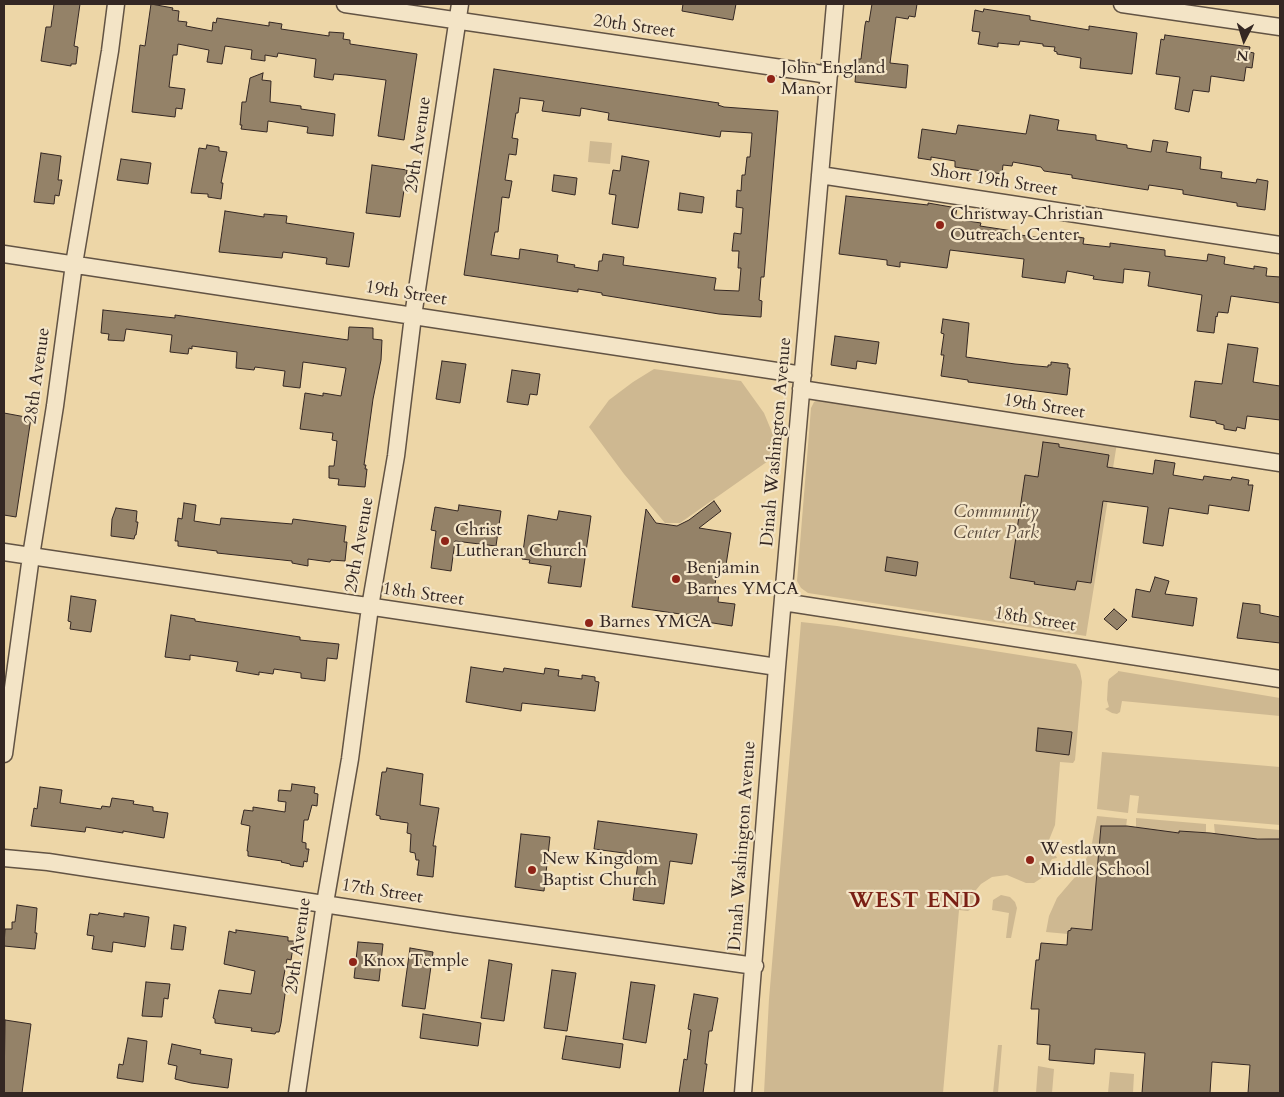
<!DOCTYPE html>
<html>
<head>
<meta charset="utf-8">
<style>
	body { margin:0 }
	#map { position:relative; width:1284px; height:1097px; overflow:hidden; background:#edd6a7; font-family:Cardo,serif }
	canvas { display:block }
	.frame { position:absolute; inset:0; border:5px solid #342723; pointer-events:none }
	.north { position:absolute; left:1219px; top:15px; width:50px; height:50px; -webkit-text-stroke:4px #f3e4c6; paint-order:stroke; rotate:185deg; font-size:14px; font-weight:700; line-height:20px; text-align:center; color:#342723 }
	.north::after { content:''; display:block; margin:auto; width:18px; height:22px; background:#342723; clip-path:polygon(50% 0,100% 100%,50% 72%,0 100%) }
</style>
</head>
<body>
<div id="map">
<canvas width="1284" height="1097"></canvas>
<div class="frame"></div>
<div class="north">N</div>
</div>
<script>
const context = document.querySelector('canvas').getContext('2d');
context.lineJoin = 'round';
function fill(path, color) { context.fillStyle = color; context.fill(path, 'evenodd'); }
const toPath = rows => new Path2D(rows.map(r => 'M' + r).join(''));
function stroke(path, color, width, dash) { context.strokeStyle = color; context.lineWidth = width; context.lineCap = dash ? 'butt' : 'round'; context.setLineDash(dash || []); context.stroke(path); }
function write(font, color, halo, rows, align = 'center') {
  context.font = font + ' Cardo,serif'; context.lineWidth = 4.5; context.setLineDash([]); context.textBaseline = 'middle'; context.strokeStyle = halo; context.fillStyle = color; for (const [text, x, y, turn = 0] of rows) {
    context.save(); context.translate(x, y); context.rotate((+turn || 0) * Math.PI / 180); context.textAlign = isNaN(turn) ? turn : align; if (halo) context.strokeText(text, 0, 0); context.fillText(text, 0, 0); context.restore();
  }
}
fill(toPath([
	[590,141,612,143,610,164,588,162],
	[654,369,741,381,764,413,774,437,778,454,680,523,665,523,624,474,589,427,609,400,633,382],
	[819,399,1117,443,1086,636,808,593,801,588,797,581,811,408,814,402],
	[801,622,837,626,1076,664,1080,671,1082,682,1075,760,1073,763,1060,762,1055,825,1045,850,1056,856,1057,858,1052,859,1050,862,1050,868,1043,877,1034,883,1026,883,1007,875,992,877,981,884,976,890,971,909,968,911,959,910,943,1093,764,1093,769,999],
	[1118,671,1280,698,1280,716,1122,701,1120,712,1117,714,1112,713,1105,709,1109,707,1107,700,1108,682,1109,679,1118,672],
	[1102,752,1280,767,1280,825,1137,813,1139,796,1130,795,1128,813,1097,809],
	[1097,816,1127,819,1126,827,1101,826,1092,930,1071,928,1071,930,1068,931,1068,934,1046,932,1049,916,1057,898,1081,870,1085,862,1092,843],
	[1136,818,1206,824,1206,832,1204,833,1179,832,1171,930,1160,831,1136,827],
	[1214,824,1280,830,1280,840,1257,838,1250,931,1232,929,1239,837,1215,834],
	[1001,895,1010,897,1015,902,1017,908,1011,938,1006,938,1009,913,992,910,993,900],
	[998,1045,1002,1045,998,1093,993,1093],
	[1038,1066,1054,1069,1052,1093,1036,1093],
	[1110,1072,1134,1074,1133,1093,1108,1093]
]), '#ceb891');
const building = toPath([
	[54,4,80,4,74,46,78,47,76,64,71,64,71,66,41,61,46,27,51,27,54,4],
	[151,4,173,8,172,10,179,11,178,21,187,22,186,26,212,31,213,22,216,23,217,18,269,26,269,22,282,24,281,29,329,36,329,32,344,33,343,39,350,40,350,44,417,54,404,140,378,136,386,80,346,75,334,74,333,80,314,77,316,59,278,53,277,57,265,55,265,61,251,59,252,50,225,46,222,64,207,62,209,50,178,44,177,55,173,55,169,87,185,89,182,109,176,108,175,117,132,112,140,45,145,46,151,4],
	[683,4,736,4,733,20,682,11,683,4],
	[872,4,917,4,915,17,909,16,908,19,896,17,890,63,908,65,906,88,855,82,857,59,861,59,865,25,866,21,869,22,872,4],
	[984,9,1030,16,1030,20,1089,30,1089,26,1137,33,1132,74,1080,68,1081,58,1057,54,1057,52,1054,51,1055,47,1043,46,1043,44,1020,41,1019,45,998,43,998,47,978,44,980,32,972,31,975,10,983,12,984,9],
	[1165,35,1250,47,1249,52,1254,53,1252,68,1246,67,1244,81,1211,76,1209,92,1193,90,1189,112,1175,109,1180,77,1156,74,1161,39,1164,40,1165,35],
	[494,69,719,103,718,105,724,107,778,111,766,253,764,277,761,277,759,300,762,301,761,317,719,314,602,295,602,293,578,289,578,292,464,275,494,69],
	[520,98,544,101,542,111,580,116,581,108,609,113,608,120,720,137,721,131,752,133,750,157,747,157,745,175,742,175,741,191,737,190,736,207,743,208,741,234,734,233,732,251,739,251,738,268,741,268,739,291,714,290,716,278,623,265,624,257,603,254,602,261,599,261,598,271,574,267,575,265,557,262,558,255,520,249,519,259,491,255,495,232,498,232,502,197,509,198,512,181,505,180,509,154,516,155,518,139,512,138,516,113,518,113,520,98],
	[263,73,262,80,271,81,270,102,301,106,301,109,335,114,333,136,307,133,308,127,268,121,267,132,241,129,242,125,240,125,242,102,246,102,250,78,263,73],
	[1030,115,1059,120,1057,130,1096,135,1096,140,1127,145,1127,148,1151,152,1153,140,1168,142,1166,152,1201,157,1200,169,1222,172,1221,178,1256,183,1257,179,1268,181,1265,210,1237,206,1237,203,1183,194,1183,190,1149,185,1148,190,1072,178,1072,175,1044,171,1041,167,1013,162,1012,166,1003,165,1002,174,955,167,955,161,931,157,931,160,918,158,922,129,956,134,958,125,1026,134,1030,115],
	[207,145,219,147,219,151,227,152,221,183,223,183,221,199,208,197,208,194,191,193,199,148,206,149,207,145],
	[41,153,61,156,58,180,62,180,59,196,55,195,54,204,34,202,41,153],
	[622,156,649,161,638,228,612,224,616,195,609,194,613,170,620,171,622,156],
	[121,159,151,163,148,184,117,180,121,159],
	[372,165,407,170,400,217,366,213,372,165],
	[554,175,577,178,575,195,552,191,554,175],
	[680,193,704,197,702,213,678,210,680,193],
	[846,196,928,205,928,203,957,208,955,219,981,223,980,226,1013,231,1013,234,1063,241,1065,240,1066,235,1084,238,1083,244,1110,247,1110,243,1140,247,1165,250,1165,256,1207,261,1208,254,1225,257,1224,264,1254,269,1254,266,1267,268,1266,276,1280,277,1280,303,1231,296,1228,313,1218,312,1217,317,1216,316,1214,333,1197,331,1202,295,1148,286,1150,272,1124,269,1123,283,1093,279,1094,276,1067,271,1065,283,1022,277,1024,259,950,250,947,268,900,262,900,267,887,265,887,260,839,254,846,196],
	[225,211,264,217,264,214,287,216,286,223,354,233,349,267,326,264,327,258,283,252,282,258,219,252,225,211],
	[103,310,175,318,175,315,348,340,349,327,373,328,373,339,382,340,381,360,373,399,364,465,366,465,365,469,367,469,365,487,338,485,339,479,329,478,329,466,334,466,337,441,332,440,333,433,300,429,305,393,323,396,323,393,341,396,346,368,303,362,300,388,283,386,285,371,255,367,254,370,236,368,237,352,192,346,192,349,189,348,188,354,170,352,172,335,126,329,124,341,108,340,109,334,101,333,103,310],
	[943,319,969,323,966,357,1015,364,1048,367,1048,365,1051,365,1051,362,1068,364,1068,368,1070,368,1067,395,968,382,968,380,941,376,944,355,941,355,944,334,941,333,943,319],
	[835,336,879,342,876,364,857,361,856,369,831,365,835,336],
	[1228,344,1258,348,1253,382,1280,386,1280,420,1247,416,1245,429,1237,427,1236,431,1224,429,1224,425,1216,423,1216,421,1190,417,1195,381,1222,384,1228,344],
	[442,361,466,364,460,403,436,399,442,361],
	[512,370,540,374,537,395,530,394,528,405,507,402,512,370],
	[4,413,31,418,16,517,4,515,4,413],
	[1043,442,1059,444,1059,447,1109,455,1107,467,1153,474,1155,460,1175,463,1173,475,1203,480,1204,476,1231,480,1232,477,1249,480,1248,485,1253,485,1249,511,1209,505,1208,514,1169,508,1163,546,1143,543,1148,507,1103,501,1091,583,1077,581,1075,590,1034,584,1035,582,1010,578,1025,475,1038,477,1043,442],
	[714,501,721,511,699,528,731,533,726,565,718,564,714,592,719,592,718,602,735,604,732,626,694,620,694,616,632,607,646,509,656,523,677,526,689,520,714,501],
	[184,503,196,505,194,521,220,525,221,518,292,524,293,519,346,526,344,542,347,542,345,561,331,560,330,562,308,559,308,566,292,563,292,561,217,553,217,551,178,546,178,541,175,541,178,518,182,519,184,503],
	[459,505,501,511,496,546,455,541,451,571,431,568,436,531,431,530,435,507,458,511,459,505],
	[116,508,137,511,136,522,138,522,136,535,135,535,134,539,111,536,112,519,116,508],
	[559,511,591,516,581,587,548,583,551,566,529,563,530,560,522,559,528,515,557,520,559,511],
	[887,557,918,562,916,576,885,571,887,557],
	[1155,577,1169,581,1165,594,1197,598,1193,626,1132,617,1136,589,1150,592,1155,577],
	[71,596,96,600,91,632,70,629,71,622,68,621,71,596],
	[1243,603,1260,605,1260,613,1280,617,1280,643,1237,638,1243,603],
	[1114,609,1127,620,1117,630,1104,619,1114,609],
	[171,615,195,619,195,621,300,637,300,640,339,644,337,659,327,658,325,681,301,678,301,673,274,669,273,674,259,672,259,675,236,671,238,662,190,655,190,660,165,657,171,615],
	[471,667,503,672,504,668,544,674,545,668,559,670,558,676,582,679,582,675,595,677,595,681,599,682,595,711,522,703,521,711,466,702,471,667],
	[1038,728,1072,732,1069,755,1036,751,1038,728],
	[387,768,423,774,420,805,439,808,433,846,436,846,433,877,417,875,419,860,416,860,415,853,410,852,411,834,407,833,408,823,380,819,380,816,376,815,382,772,386,772,387,768],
	[292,784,315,787,314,793,318,794,317,806,312,805,308,820,304,820,302,842,306,843,306,849,309,849,307,862,304,861,303,867,290,865,290,864,281,862,282,861,248,856,248,851,247,851,250,826,241,824,244,810,253,811,253,807,285,812,286,802,278,801,279,790,291,791,292,784],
	[40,787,62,790,60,803,101,809,102,806,110,807,112,798,134,801,133,804,153,807,153,811,168,813,164,838,123,831,123,833,86,827,85,832,31,826,34,808,37,809,40,787],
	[598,821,697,834,692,864,670,861,664,904,633,900,639,855,594,849,598,821],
	[1101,826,1127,826,1179,833,1179,831,1210,833,1257,839,1280,839,1280,1093,1248,1093,1250,1065,1212,1062,1210,1093,1142,1093,1145,1053,1095,1049,1094,1064,1049,1060,1050,1045,1037,1044,1039,1009,1031,1009,1036,960,1039,960,1041,943,1067,945,1068,931,1071,930,1071,928,1092,930,1101,826],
	[521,834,550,837,544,891,515,887,521,834],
	[17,905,37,908,35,933,37,933,35,949,4,946,5,929,12,929,12,922,15,922,17,905],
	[99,913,124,917,124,913,149,917,145,947,113,942,112,952,92,949,94,936,87,935,90,914,98,915,99,913],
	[174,925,186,927,183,950,171,949,174,925],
	[236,930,288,937,288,941,294,941,291,960,287,959,282,986,286,987,281,1023,279,1032,276,1032,275,1034,251,1031,252,1028,215,1023,215,1019,213,1018,219,990,251,994,255,971,224,964,229,931,236,933,236,930],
	[358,942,383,944,379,981,354,978,358,942],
	[410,948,433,952,425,1009,402,1006,410,948],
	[489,960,512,964,504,1021,481,1018,489,960],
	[552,970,576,973,567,1031,544,1028,552,970],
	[146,982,170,984,168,999,164,998,162,1017,142,1016,146,982],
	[631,982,655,985,646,1043,623,1039,631,982],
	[694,994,718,998,712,1031,709,1031,705,1064,707,1064,703,1093,679,1093,684,1059,687,1060,691,1030,688,1029,694,994],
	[423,1014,481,1023,478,1046,420,1038,423,1014],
	[5,1020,31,1024,22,1093,4,1093,5,1020],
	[566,1036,623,1044,620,1068,562,1059,566,1036],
	[128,1038,147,1041,143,1082,117,1078,119,1064,123,1065,128,1038],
	[172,1044,201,1050,200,1054,232,1059,228,1088,191,1083,175,1079,177,1066,168,1064,172,1044]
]);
fill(building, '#948268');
stroke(building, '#342723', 1);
const minor = toPath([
	[345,4,829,75],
	[1122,4,1280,27],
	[820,175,1280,245],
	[4,254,803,375],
	[801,389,1280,463],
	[4,552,777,667],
	[783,602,1280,679],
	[4,754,31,556,55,406,74,264,110,51,116,4],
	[4,858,48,862,455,924,755,966],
	[297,1093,325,903,350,759,370,607,396,456,413,316,460,4],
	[743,1093,777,667,835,4]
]);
stroke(minor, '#625344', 19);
stroke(minor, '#f3e4c6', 16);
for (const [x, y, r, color] of [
	[771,79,5,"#8f2418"],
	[940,225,5,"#8f2418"],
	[445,541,5,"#8f2418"],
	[676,579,5,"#8f2418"],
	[589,623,5,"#8f2418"],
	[1030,860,5,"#8f2418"],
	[532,870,5,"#8f2418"],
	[353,962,5,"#8f2418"]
]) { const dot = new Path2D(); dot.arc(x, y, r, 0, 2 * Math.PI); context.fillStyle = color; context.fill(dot); stroke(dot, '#f3e4c6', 2); }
write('18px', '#342723', '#f3e4c6', [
	["20th Street",634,27,8],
	["29th Avenue",419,145,-82],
	["Short 19th Street",994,181,9],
	["19th Street",406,294,9],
	["28th Avenue",38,376,-82],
	["19th Street",1044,407,9],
	["Dinah Washington Avenue",777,442,-85],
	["29th Avenue",360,545,-80],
	["18th Street",423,595,8],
	["18th Street",1035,620,9],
	["Dinah Washington Avenue",743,846,-86],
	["17th Street",382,892,9],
	["29th Avenue",299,946,-82]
]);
write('18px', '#342723', '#f3e4c6', [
	["John England",781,69],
	["Manor",781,90],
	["Christway Christian",950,215],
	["Outreach Center",950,236],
	["Christ",455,531],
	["Lutheran Church",455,552],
	["Benjamin",686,569],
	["Barnes YMCA",686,590],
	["Barnes YMCA",599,623],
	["Westlawn",1040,850],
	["Middle School",1040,871],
	["New Kingdom",542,860],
	["Baptist Church",542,881],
	["Knox Temple",363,962]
], 'left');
write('italic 18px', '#5a4b3e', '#f3e4c6', [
	["Community",996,513],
	["Center Park",996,534]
]);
context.letterSpacing = '1px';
write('bold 22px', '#7a1f14', '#f3e4c6', [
	["WEST END",915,902]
]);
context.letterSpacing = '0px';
</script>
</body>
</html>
